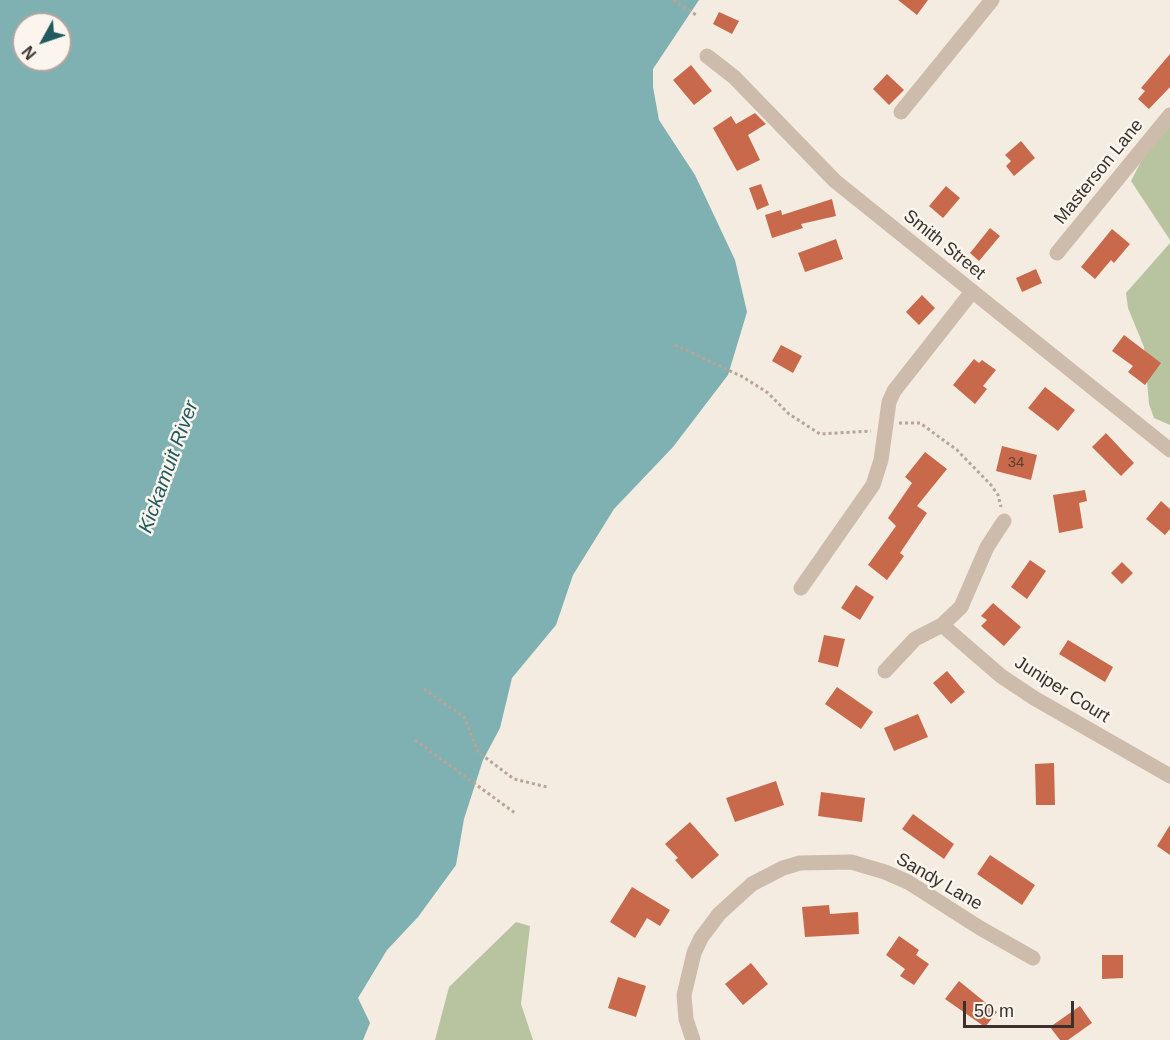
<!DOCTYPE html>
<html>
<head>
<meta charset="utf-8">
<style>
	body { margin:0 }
	#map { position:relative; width:1170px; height:1040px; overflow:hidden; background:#f4ebe1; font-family:Arial,sans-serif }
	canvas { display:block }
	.north { position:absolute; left:12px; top:12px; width:60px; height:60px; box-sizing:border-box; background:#fbf5ee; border:2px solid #aea6a0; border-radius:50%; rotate:230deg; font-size:16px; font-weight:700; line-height:24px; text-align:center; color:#3b302b }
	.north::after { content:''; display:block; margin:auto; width:21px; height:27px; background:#1f5a5e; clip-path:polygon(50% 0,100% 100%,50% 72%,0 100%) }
	.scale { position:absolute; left:963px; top:1001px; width:111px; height:27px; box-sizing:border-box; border:3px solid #3b302b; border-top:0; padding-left:8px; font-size:18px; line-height:21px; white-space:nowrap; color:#3b302b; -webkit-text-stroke:4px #fbf5ee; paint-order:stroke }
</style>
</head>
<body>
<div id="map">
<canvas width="1170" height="1040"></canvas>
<div class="north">N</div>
<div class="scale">50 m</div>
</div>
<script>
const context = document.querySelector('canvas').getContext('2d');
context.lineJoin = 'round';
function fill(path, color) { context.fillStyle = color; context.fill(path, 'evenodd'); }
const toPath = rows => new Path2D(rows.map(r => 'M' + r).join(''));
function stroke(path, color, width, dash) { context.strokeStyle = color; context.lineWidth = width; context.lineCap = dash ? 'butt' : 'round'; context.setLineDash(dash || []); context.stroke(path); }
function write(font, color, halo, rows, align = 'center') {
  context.font = font + ' Arial,sans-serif'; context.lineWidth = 5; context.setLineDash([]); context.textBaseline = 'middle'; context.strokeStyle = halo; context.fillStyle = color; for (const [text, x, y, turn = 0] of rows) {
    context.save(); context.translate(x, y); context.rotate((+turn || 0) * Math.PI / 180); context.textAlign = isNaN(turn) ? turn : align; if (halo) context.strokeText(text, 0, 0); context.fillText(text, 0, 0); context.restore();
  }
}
fill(toPath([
	[1170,121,1170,240,1131,181,1146,152],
	[1170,243,1170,425,1154,418,1149,404,1144,347,1128,308,1126,293],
	[516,922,530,926,521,1004,533,1040,435,1040,449,987]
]), '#b8c4a0');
fill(toPath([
	[0,0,699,0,653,69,653,87,659,120,695,175,735,260,747,312,728,375,673,447,614,509,573,575,556,625,512,678,500,728,483,760,464,819,456,865,418,917,387,950,358,998,370,1023,363,1040,0,1040],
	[24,24,60,24,60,60,24,60]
]), '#7fb0b2');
fill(toPath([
	[898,0,928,0,917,15],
	[719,12,739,21,732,34,713,24],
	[1170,54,1170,87,1149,109,1138,99,1145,91,1141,88],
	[691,65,712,91,694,105,673,80],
	[887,74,904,90,889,105,873,89],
	[755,113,766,124,748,135,760,160,737,171,713,128,731,116,736,124],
	[1021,141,1035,158,1014,176,1006,166,1011,161,1005,155],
	[761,184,769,205,757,210,749,188],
	[946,186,960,198,943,218,929,206],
	[832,199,836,216,801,224,803,228,772,238,765,215,781,210,782,215],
	[990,228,1000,236,979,261,970,253],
	[1112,229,1130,244,1114,263,1111,260,1095,279,1081,267],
	[836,239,843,259,805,272,798,253],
	[1036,269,1042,283,1022,292,1016,278],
	[922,295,935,308,919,325,906,312],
	[1124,335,1161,363,1145,385,1128,372,1133,366,1112,351],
	[781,345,802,356,793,373,772,361],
	[974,359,979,363,982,360,996,370,983,386,987,389,975,404,953,385],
	[1045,387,1075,410,1058,431,1028,408],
	[1106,433,1134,463,1121,476,1092,447],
	[1002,446,1037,455,1031,480,996,471],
	[925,452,947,469,917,506,927,513,900,553,904,556,887,580,868,565,896,526,888,518,912,483,905,477],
	[1085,490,1087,501,1079,503,1083,528,1059,533,1053,495],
	[1161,501,1170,509,1170,529,1165,535,1146,519],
	[1030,560,1046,571,1027,599,1011,587],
	[1122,562,1133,573,1122,584,1111,573],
	[856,585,874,597,860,620,841,608],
	[993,603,1021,627,1004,646,981,626,987,620,981,616],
	[824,635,845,639,838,667,818,662],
	[1068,640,1113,667,1105,682,1059,654],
	[947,671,965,692,951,704,933,683],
	[837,687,873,712,861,729,825,704],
	[918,714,928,737,894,751,884,728],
	[1054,763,1055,805,1036,805,1035,764],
	[776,781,784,805,735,822,726,798],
	[821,792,865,798,862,822,818,816],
	[913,814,954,844,944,859,902,829],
	[690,822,719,855,692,879,675,860,678,858,665,844],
	[1170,825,1170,855,1157,846],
	[990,855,1035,885,1022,905,977,874],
	[632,887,670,910,660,926,647,918,635,938,610,922],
	[829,905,830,914,858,912,859,934,805,937,802,907],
	[899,936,919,950,916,955,929,964,914,985,900,976,905,969,886,955],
	[1102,955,1123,955,1123,978,1102,979],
	[751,963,768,984,743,1005,725,984],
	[618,977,646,986,636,1017,608,1008],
	[959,981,997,1012,985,1027,945,999],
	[1080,1006,1092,1023,1068,1040,1060,1040,1050,1027]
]), '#c8694b');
stroke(toPath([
	[673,0,696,15],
	[675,345,743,377,768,393,789,414,820,434,871,431],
	[899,423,920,423,957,450,991,485,998,495,1001,507],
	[424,689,464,717,478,752,514,779,547,787],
	[415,740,515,813]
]), '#b9a596', 3, [3, 3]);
stroke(toPath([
	[707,56,734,77,835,181,1170,450],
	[901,112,992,0],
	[1057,253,1170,115],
	[801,588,873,485,881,460,889,402,894,391,971,293],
	[942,625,1001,676,1034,698,1170,776],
	[885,671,915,639,942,625,961,607,987,547,1004,521],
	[693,1040,686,1019,684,995,694,953,701,938,719,914,752,884,783,868,800,863,851,862,885,872,908,882,980,928,1033,958]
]), '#cdbbac', 15);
write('15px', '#5e3e33', null, [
	["34",1016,463]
]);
write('18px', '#3b302b', '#fbf5ee', [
	["Masterson Lane",1099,172,-51],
	["Smith Street",944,245,39],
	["Juniper Court",1062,690,32],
	["Sandy Lane",939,882,30]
]);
write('italic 20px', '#1f5a5e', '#fbf5ee', [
	["Kickamuit River",169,467,-70]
]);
</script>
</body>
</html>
